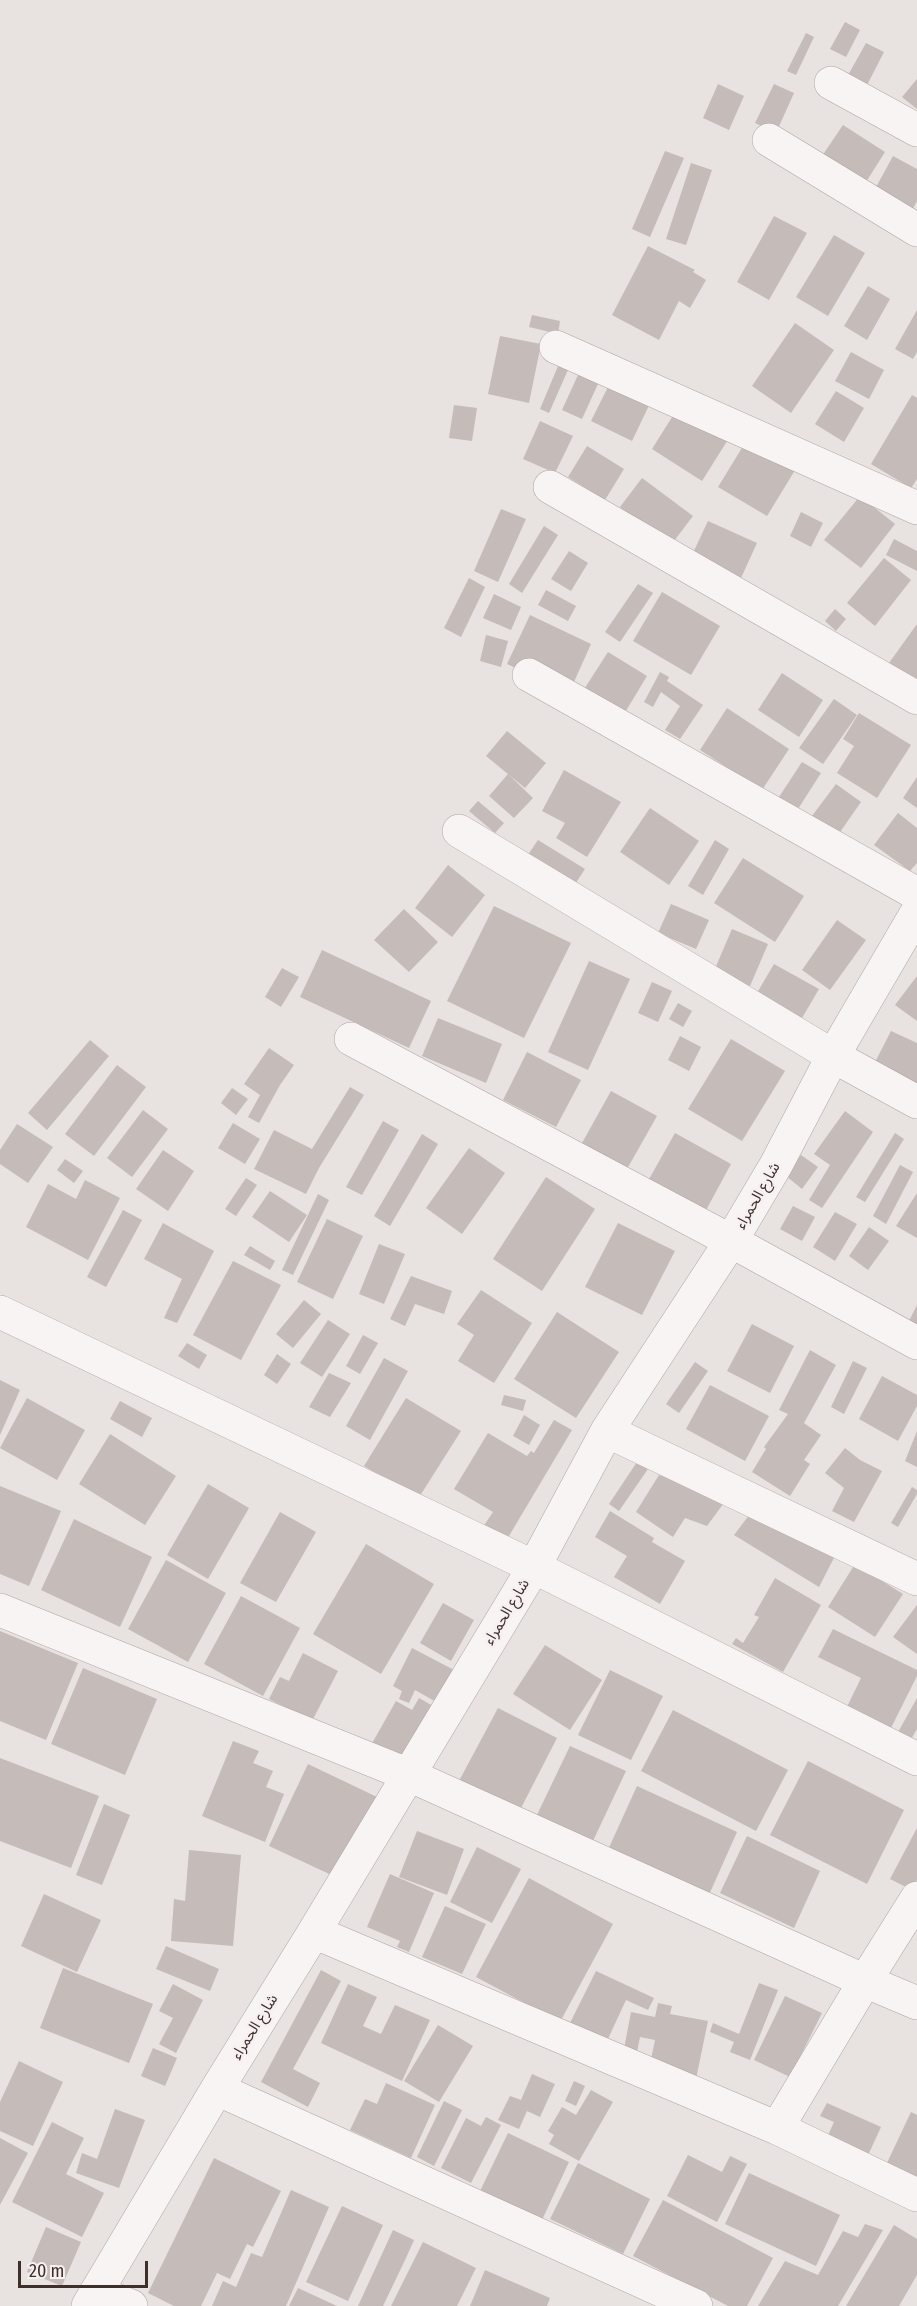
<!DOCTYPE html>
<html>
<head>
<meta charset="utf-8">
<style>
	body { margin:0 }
	#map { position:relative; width:917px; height:2306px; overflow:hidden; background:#e8e2e1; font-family:"Fira Sans Condensed",sans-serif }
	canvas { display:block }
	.scale { position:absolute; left:18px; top:2261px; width:130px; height:27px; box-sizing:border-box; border:3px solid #3e2f2b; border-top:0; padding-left:8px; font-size:18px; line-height:21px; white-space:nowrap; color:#3e2f2b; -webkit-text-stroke:4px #f6f1f0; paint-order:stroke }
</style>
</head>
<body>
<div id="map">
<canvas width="917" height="2306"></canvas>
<div class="scale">20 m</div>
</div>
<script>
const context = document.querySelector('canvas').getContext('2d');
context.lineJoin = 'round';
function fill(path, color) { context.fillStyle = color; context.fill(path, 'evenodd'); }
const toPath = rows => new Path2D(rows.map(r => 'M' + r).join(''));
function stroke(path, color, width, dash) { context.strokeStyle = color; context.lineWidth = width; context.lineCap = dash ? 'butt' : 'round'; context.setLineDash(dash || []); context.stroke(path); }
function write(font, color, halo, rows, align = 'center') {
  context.font = font + ' "Fira Sans Condensed","Noto Sans Arabic",sans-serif'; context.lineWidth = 5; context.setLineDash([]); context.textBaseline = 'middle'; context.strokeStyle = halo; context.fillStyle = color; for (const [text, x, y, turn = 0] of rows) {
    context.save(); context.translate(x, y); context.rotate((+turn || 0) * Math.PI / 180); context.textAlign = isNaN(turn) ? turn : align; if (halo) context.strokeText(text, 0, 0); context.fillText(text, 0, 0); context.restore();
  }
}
fill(toPath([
	[845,22,860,30,846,57,830,49],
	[806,33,814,37,796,75,787,71],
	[866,43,884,52,866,87,847,77],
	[917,79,917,109,902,97],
	[718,84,744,96,729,130,703,118],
	[774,84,794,93,776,133,755,123],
	[843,125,885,152,861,190,818,162],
	[665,151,684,158,650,237,632,229],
	[893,156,917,169,917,201,907,220,869,200],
	[691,163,712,170,686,245,666,239],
	[774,216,807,233,769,300,737,282],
	[834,235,865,253,828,316,796,297],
	[648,246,695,270,693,272,706,280,690,308,679,301,659,340,612,315],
	[868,286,890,299,867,340,844,326],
	[917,310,917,352,913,359,895,349],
	[532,315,560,321,558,334,529,327],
	[795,323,834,350,791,413,752,386],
	[500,336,541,344,529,403,488,394],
	[851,352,884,370,869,399,835,381],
	[561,359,571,363,549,413,540,409],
	[583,364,603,373,582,419,562,410],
	[614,375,654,395,632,441,591,421],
	[836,391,864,408,844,442,815,424],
	[912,395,917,398,917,479,911,488,871,464],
	[454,405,477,408,472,441,449,438],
	[679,406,729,438,702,481,652,449],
	[540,421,573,436,555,473,523,459],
	[748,438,797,467,767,516,718,487],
	[587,446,624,469,605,500,568,477],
	[642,478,693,516,671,545,620,507],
	[860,496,895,524,861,568,824,540],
	[501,509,526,519,498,582,474,571],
	[801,512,823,523,811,547,790,536],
	[708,521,757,543,741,578,692,555],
	[544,526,558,535,522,593,509,584],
	[894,539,917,551,917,571,886,555],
	[569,551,588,563,571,591,551,579],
	[884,558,911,580,875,626,847,603],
	[469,578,485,587,461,637,444,628],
	[638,584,653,593,620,642,605,632],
	[546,590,576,606,568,621,538,605],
	[662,592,720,626,691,675,633,641],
	[494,594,521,607,511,630,483,618],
	[835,609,846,619,836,631,825,621],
	[530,615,591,644,569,693,507,664],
	[917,624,917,682,889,663],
	[486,635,508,641,501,667,480,661],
	[608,652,647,676,621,719,581,694],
	[660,672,669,677,667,681,703,705,680,739,665,730,680,706,661,692,653,707,644,702],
	[782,673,823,700,799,737,758,710],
	[834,699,857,715,823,764,799,748],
	[727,708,789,749,762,790,700,750],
	[859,713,911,745,877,798,837,773,854,746,843,739],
	[507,731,546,763,525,788,486,756],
	[802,762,821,773,798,809,779,797],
	[564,770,621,802,587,857,556,838,565,823,542,811],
	[508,774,533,798,514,818,489,796],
	[917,777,917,808,903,798],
	[836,784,861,802,838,835,812,816],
	[478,801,504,823,495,833,469,811],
	[650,808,699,841,669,885,620,852],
	[898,813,917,828,917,863,910,871,874,845],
	[538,840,585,869,570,892,523,862],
	[715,840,729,849,703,895,688,886],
	[743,858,804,896,775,942,714,903],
	[448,865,485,895,452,937,415,908],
	[671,904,709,920,696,949,658,933],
	[494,906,571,943,524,1038,447,1001],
	[404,909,438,942,409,972,374,940],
	[837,920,866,940,830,990,802,970],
	[732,929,768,944,750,986,714,971],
	[322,950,431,1001,409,1048,300,997],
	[589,961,630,979,588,1070,548,1052],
	[774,964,819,989,802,1018,757,993],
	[282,968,299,977,281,1007,265,997],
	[917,976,917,1021,895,1005],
	[652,982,672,991,658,1022,638,1013],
	[678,1003,692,1011,683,1027,669,1019],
	[438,1018,502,1044,486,1083,422,1056],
	[891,1031,917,1043,917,1092,871,1070],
	[680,1036,701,1047,689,1071,668,1060],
	[731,1039,785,1071,742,1141,688,1109],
	[90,1040,109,1056,47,1130,28,1113],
	[269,1048,294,1065,280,1085,259,1123,248,1117,260,1095,244,1084],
	[527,1052,581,1080,556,1127,503,1100],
	[117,1065,146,1087,94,1156,65,1134],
	[350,1087,364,1095,319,1168,306,1194,254,1169,274,1130,312,1149],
	[232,1088,248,1099,236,1115,221,1103],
	[611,1091,657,1116,627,1169,582,1143],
	[143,1110,168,1129,132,1177,107,1158],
	[845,1111,873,1132,822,1208,809,1200,830,1165,814,1154],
	[383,1121,399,1130,362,1195,346,1187],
	[233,1123,260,1139,245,1164,218,1148],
	[17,1124,53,1147,28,1183,0,1164,0,1150],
	[675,1133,731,1164,705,1212,648,1181],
	[895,1133,904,1139,865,1202,856,1197],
	[422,1134,438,1144,390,1226,374,1216],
	[469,1148,505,1173,462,1234,426,1208],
	[163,1150,194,1171,168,1211,136,1189],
	[801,1155,818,1167,802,1189,786,1176],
	[65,1159,83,1171,74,1183,57,1170],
	[900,1165,913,1172,886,1224,873,1216],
	[546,1177,595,1209,542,1291,493,1259],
	[246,1178,257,1185,236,1216,225,1209],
	[85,1180,120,1198,88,1260,26,1227,48,1184,76,1199],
	[270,1191,307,1215,289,1242,252,1217],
	[917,1193,917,1238,896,1226],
	[318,1194,329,1200,293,1275,282,1270],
	[793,1206,815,1217,802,1241,780,1229],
	[123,1210,142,1220,106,1287,87,1277],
	[835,1212,857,1224,835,1261,813,1247],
	[327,1219,363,1236,333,1299,297,1282],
	[163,1223,214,1251,177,1323,164,1318,182,1279,144,1259],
	[618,1223,675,1251,642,1315,585,1287],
	[869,1227,889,1241,868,1270,849,1256],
	[379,1244,405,1254,384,1304,359,1294],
	[250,1246,275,1261,270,1270,244,1255],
	[233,1261,281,1285,241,1360,193,1335],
	[411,1276,452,1291,444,1314,415,1304,405,1326,390,1319],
	[481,1290,532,1323,494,1383,458,1361,474,1335,457,1324],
	[304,1300,321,1314,293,1348,276,1334],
	[917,1305,917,1328,908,1323],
	[557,1312,619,1352,576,1418,514,1379],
	[328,1320,350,1334,322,1377,300,1363],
	[752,1324,794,1346,770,1393,727,1371],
	[363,1335,378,1343,360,1374,346,1366],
	[187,1343,207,1355,199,1369,178,1356],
	[810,1350,836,1365,804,1423,821,1435,804,1460,810,1464,790,1496,752,1472,766,1449,764,1447,788,1414,779,1410],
	[277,1354,291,1364,277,1384,264,1375],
	[384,1358,408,1371,370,1440,346,1426],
	[853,1361,867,1368,844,1414,831,1407],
	[695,1362,708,1371,679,1413,666,1404],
	[329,1373,351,1383,330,1417,309,1407],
	[882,1376,917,1395,917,1406,898,1441,859,1419],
	[0,1380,20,1390,0,1435],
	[710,1385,769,1416,745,1461,686,1429],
	[504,1395,526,1400,523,1411,501,1405],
	[27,1398,85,1430,57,1480,0,1448],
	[406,1398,461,1431,418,1499,364,1466],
	[120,1401,152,1418,142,1437,110,1419],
	[524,1415,540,1425,529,1445,513,1436],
	[554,1420,572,1430,506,1541,483,1527,493,1512,454,1489,488,1433,527,1456,531,1451,534,1453],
	[917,1431,917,1467,905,1461],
	[110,1434,176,1476,145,1525,79,1484],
	[845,1448,860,1460,882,1471,854,1522,832,1511,844,1488,825,1473],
	[637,1462,648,1469,619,1511,609,1504],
	[659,1475,729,1496,707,1526,685,1518,673,1537,636,1512],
	[208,1484,249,1508,208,1579,167,1555],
	[0,1486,61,1511,29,1586,0,1574],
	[912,1487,917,1490,917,1494,898,1527,891,1523],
	[610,1511,654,1538,652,1542,685,1561,660,1604,614,1577,627,1556,595,1537],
	[280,1512,316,1532,276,1602,240,1583],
	[750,1514,836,1554,819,1587,734,1535],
	[74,1519,152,1557,120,1627,41,1590],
	[366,1544,434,1584,381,1674,313,1634],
	[166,1560,226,1593,188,1662,128,1629],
	[855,1564,903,1594,875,1637,828,1607],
	[775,1578,821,1605,783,1672,732,1644,736,1638,743,1643,759,1617,754,1615],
	[241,1596,300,1628,263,1696,204,1664],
	[443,1603,474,1620,451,1661,420,1643],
	[917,1605,917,1654,893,1637],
	[833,1629,917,1670,917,1676,890,1730,846,1709,861,1678,818,1657],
	[0,1631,78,1663,46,1740,0,1721],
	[545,1645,602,1680,570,1730,513,1694],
	[412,1648,454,1670,438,1703,415,1690,409,1703,399,1699,402,1691,393,1686],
	[303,1653,338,1671,312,1721,269,1699,280,1677,289,1681],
	[83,1668,157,1699,125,1775,51,1744],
	[610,1670,663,1696,631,1760,578,1735],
	[419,1698,433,1706,401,1762,371,1745,396,1701,412,1710],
	[917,1698,917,1729,910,1741,897,1734],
	[498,1708,557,1738,519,1812,459,1781],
	[673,1710,788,1770,756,1831,641,1771],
	[233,1741,259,1751,253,1763,273,1771,266,1787,284,1794,265,1842,202,1816],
	[570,1746,626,1771,592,1843,536,1817],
	[0,1758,99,1796,71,1868,0,1841],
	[808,1761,904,1810,867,1884,770,1835],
	[308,1764,377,1797,338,1878,269,1846],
	[637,1786,737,1832,708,1897,607,1852],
	[104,1804,130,1815,102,1885,76,1875],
	[917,1828,917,1880,912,1890,890,1879],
	[417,1831,464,1849,447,1895,399,1877],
	[747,1836,820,1871,794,1928,720,1893],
	[477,1847,521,1869,492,1923,450,1902],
	[189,1850,241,1855,233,1946,171,1941,174,1899,185,1901],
	[390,1874,434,1893,409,1952,397,1947,400,1941,367,1927],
	[529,1878,613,1924,560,2022,476,1977],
	[44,1894,101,1920,77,1972,21,1946],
	[445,1906,486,1924,462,1974,422,1957],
	[166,1946,219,1969,210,1991,156,1969],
	[63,1968,153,2004,129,2063,40,2028],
	[321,1970,341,1981,293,2069,320,2083,308,2107,261,2082],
	[596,1971,654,1998,648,2010,626,2000,607,2041,570,2023],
	[759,1983,778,1990,750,2060,730,2052,734,2042,710,2032,713,2023,739,2034],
	[173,1984,203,2000,176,2053,159,2044,173,2018,159,2011],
	[348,1984,377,1997,363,2026,381,2034,395,2005,430,2020,402,2081,321,2043],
	[785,1996,822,2013,790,2077,754,2060],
	[658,2003,672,2006,670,2014,708,2021,696,2079,649,2069,655,2040,640,2037,637,2052,624,2049,631,2012,655,2017],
	[438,2025,473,2046,439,2102,404,2081],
	[153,2048,177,2058,165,2086,141,2076],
	[19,2061,63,2082,33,2146,0,2131,0,2102],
	[532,2074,555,2084,540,2117,527,2111,519,2129,498,2120,510,2096,521,2100],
	[574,2081,585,2086,576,2106,565,2101],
	[386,2083,435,2105,411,2158,350,2130,365,2099,377,2104],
	[591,2090,613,2102,579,2161,549,2144,554,2135,548,2131,562,2107,576,2115],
	[444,2101,462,2110,434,2166,417,2157],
	[827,2103,881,2127,864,2164,823,2146,834,2122,820,2116],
	[115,2109,145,2120,119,2188,76,2173,82,2153,97,2159],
	[911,2112,917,2115,917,2180,886,2165],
	[486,2117,501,2125,471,2183,441,2168,466,2118,481,2126],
	[52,2122,84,2138,66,2174,104,2193,82,2237,12,2202],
	[508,2133,569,2162,542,2220,480,2191],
	[0,2138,28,2153,0,2205],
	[688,2155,722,2172,730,2156,747,2164,717,2222,667,2196],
	[214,2158,281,2191,253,2247,247,2244,230,2279,217,2273,201,2306,174,2306,148,2293],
	[578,2163,650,2199,623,2254,550,2219],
	[749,2173,840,2215,816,2266,725,2224],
	[291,2190,329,2207,286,2306,212,2306,223,2281,236,2287,251,2253,262,2257],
	[663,2200,773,2258,747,2306,728,2306,633,2256],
	[342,2206,383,2225,348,2301,306,2282],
	[865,2224,883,2230,838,2306,758,2306,785,2261,818,2275,843,2231,858,2237],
	[894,2225,917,2239,917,2275,899,2306,846,2306],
	[46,2227,81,2242,62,2286,27,2272],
	[393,2230,414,2240,406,2258,383,2306,358,2306],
	[423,2242,476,2268,457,2306,391,2306],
	[485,2270,550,2298,547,2306,470,2306],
	[298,2288,337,2306,289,2306]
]), '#c5bbb9');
const minor = toPath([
	[831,83,917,130],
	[769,140,917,230],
	[556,347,917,508],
	[550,487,917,698],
	[529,675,917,894],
	[459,831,833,1056,917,1102],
	[351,1039,731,1241,917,1343],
	[0,1312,534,1567,917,1759],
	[607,1431,917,1579],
	[0,1610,409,1775,865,1981,917,2003],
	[314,1932,777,2128,917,2195],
	[217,2089,696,2306],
	[777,2128,865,1981,917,1898],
	[96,2292,131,2306],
	[88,2306,217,2089,314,1932,534,1567,607,1431,731,1241,776,1165,833,1056,917,912]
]);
stroke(minor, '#aea5a3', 34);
stroke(minor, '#f7f4f3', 33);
write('15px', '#3e2f2b', '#f6f1f0', [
	["شارع الحمراء",758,1196,-60],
	["شارع الحمراء",507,1612,-59],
	["شارع الحمراء",255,2027,-58]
]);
</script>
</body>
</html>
